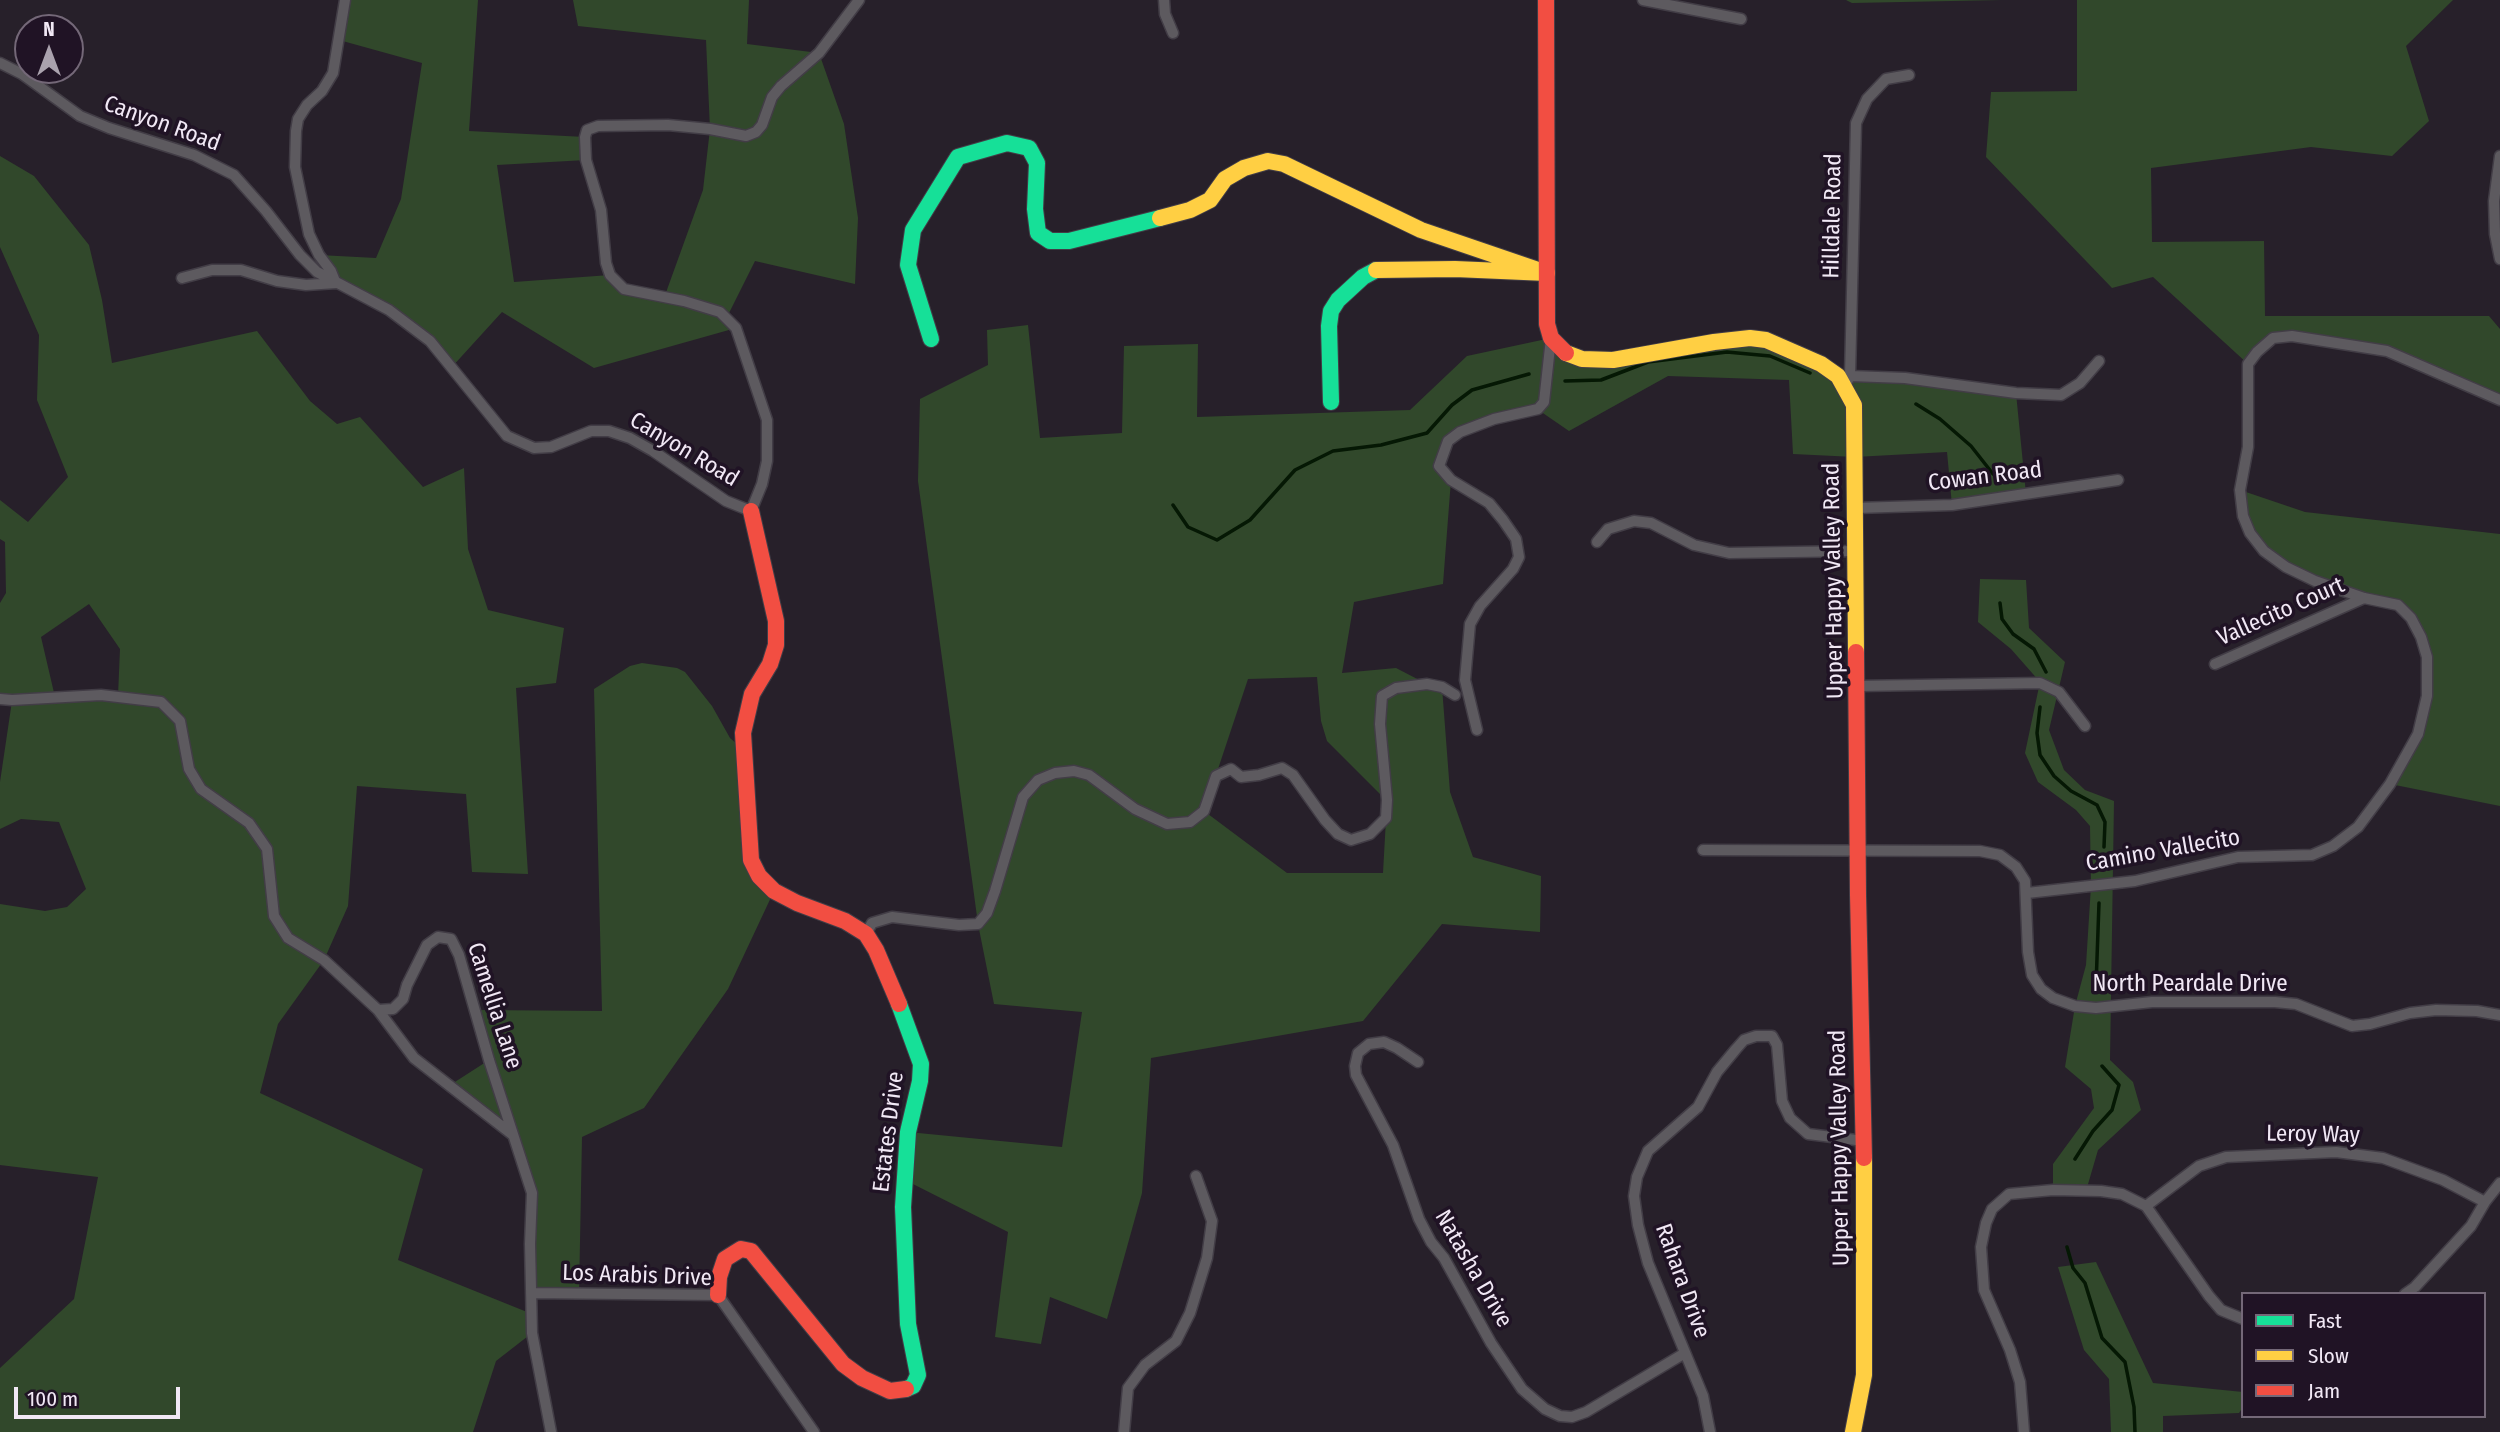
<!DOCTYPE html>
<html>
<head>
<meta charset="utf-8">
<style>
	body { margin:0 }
	#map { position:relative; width:2500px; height:1432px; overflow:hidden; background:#27202a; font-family:"Fira Sans Condensed",sans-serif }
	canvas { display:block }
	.legend { position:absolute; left:2241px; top:1292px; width:245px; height:126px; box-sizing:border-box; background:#201325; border:2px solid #746878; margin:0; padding:9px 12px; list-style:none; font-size:21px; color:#f1e8f5 }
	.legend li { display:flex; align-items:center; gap:14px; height:35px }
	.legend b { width:35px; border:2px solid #746878 }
	.north { position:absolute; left:14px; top:14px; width:70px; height:70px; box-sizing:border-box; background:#201325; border:2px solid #746878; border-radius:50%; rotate:0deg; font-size:19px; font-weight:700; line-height:28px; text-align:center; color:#f1e8f5 }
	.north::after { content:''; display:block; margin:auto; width:24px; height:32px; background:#aaa2ae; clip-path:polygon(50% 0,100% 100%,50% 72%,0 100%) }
	.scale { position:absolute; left:14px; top:1387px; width:166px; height:32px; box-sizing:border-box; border:4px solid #f1e8f5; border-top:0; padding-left:9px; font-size:21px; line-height:24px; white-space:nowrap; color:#f1e8f5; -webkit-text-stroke:5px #201325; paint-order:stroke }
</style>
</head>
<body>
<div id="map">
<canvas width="2500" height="1432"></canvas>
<ul class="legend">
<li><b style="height:9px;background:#16e098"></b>Fast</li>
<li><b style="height:9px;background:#ffcf43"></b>Slow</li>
<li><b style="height:9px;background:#f24e42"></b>Jam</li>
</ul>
<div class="north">N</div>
<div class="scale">100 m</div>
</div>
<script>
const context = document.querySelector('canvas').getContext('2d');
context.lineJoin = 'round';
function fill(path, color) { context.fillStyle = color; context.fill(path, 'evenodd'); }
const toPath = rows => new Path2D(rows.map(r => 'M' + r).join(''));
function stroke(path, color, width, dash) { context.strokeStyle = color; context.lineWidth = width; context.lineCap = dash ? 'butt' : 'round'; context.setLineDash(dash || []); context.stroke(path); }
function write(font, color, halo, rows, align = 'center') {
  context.font = font + ' "Fira Sans Condensed",sans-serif'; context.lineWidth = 7; context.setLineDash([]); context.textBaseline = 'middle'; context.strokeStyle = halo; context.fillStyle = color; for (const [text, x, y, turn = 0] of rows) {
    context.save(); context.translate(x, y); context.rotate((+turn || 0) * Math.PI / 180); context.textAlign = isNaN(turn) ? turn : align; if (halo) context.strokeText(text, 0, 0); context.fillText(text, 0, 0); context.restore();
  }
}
fill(toPath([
	[345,0,478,0,469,131,585,137,586,160,497,165,514,282,610,275,624,289,664,298,703,190,710,129,706,40,578,26,573,0,749,0,747,44,819,53,844,124,858,218,855,284,755,261,727,317,736,328,594,368,502,312,451,368,430,341,335,281,319,255,376,258,401,199,422,63,339,40],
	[1846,0,2002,0,1852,3],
	[2077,0,2453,0,2406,46,2429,121,2392,156,2311,147,2151,168,2152,242,2264,241,2265,316,2489,316,2500,329,2500,400,2387,351,2273,338,2248,364,2153,277,2112,288,1986,157,1991,92,2077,91],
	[0,156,34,176,89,245,102,300,112,363,257,331,310,401,337,424,360,417,423,487,464,468,468,549,488,610,564,628,556,683,516,688,528,874,472,872,466,794,357,786,348,906,324,960,278,1024,260,1093,423,1169,398,1260,532,1314,532,1333,496,1361,473,1432,0,1432,0,1368,74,1299,98,1177,0,1165,0,904,45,911,67,907,86,889,59,822,21,819,0,829,0,782,12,701,0,699,0,603,6,593,5,542,0,539,0,500,28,522,68,477,37,400,39,335,0,247],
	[89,604,120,649,118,696,55,697,41,637],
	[1028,325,1040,438,1122,433,1124,346,1198,344,1197,417,1410,410,1467,356,1551,338,1582,359,1750,338,1850,376,2016,393,2026,494,1952,505,1947,452,1855,457,1793,454,1789,380,1668,376,1569,431,1537,409,1460,432,1441,458,1451,480,1443,584,1354,602,1342,673,1396,668,1427,684,1442,687,1450,792,1473,857,1541,876,1540,932,1442,924,1363,1021,1151,1058,1142,1193,1107,1319,1050,1297,1041,1344,995,1337,1008,1232,905,1180,908,1132,1062,1147,1082,1012,994,1004,978,924,918,481,920,399,988,365,987,330],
	[1317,677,1321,721,1327,741,1387,801,1383,873,1287,873,1204,811,1248,679],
	[2240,490,2305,512,2500,534,2500,806,2390,784,2418,734,2427,657,2398,606,2286,567,2250,533],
	[1980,579,2026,580,2029,628,2065,662,2049,730,2064,770,2085,790,2114,801,2110,1060,2133,1082,2141,1110,2098,1150,2086,1191,2053,1190,2053,1164,2094,1108,2091,1089,2065,1067,2075,1006,2086,965,2091,886,2090,826,2076,810,2038,782,2025,753,2040,682,2011,649,1978,622],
	[642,663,677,668,685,672,712,706,730,738,745,751,751,860,774,891,728,989,644,1108,582,1137,579,1294,531,1293,532,1193,513,1135,444,1089,489,1060,475,1010,602,1011,594,689,630,666],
	[2096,1262,2153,1383,2243,1392,2243,1407,2239,1413,2163,1416,2163,1432,2111,1432,2109,1379,2084,1350,2058,1267]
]), '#31482b');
stroke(toPath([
	[1565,381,1601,380,1648,362,1727,352,1770,356,1810,373],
	[1916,404,1940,419,1971,446,1993,474],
	[1173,505,1188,527,1217,540,1250,520,1295,470,1333,451,1381,445,1427,433,1452,405,1472,390,1529,374],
	[2000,603,2002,619,2013,634,2034,649,2046,672],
	[2040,707,2037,733,2040,755,2054,776,2071,791,2097,805,2105,822,2104,847],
	[2096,986,2099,903],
	[2075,1159,2093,1131,2112,1110,2119,1085,2102,1066],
	[2067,1247,2073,1268,2085,1283,2102,1338,2125,1362,2134,1407,2135,1432]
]), '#051804', 3.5);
const street = toPath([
	[1164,0,1165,14,1173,33],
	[1643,0,1741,19],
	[0,63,22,74,80,116,109,128,194,155,234,175,266,211,300,255,317,272,389,310,430,341,507,436,534,448,551,447,591,431,609,431,630,438,653,451,726,501,751,511,762,484,767,461,767,420,736,328,720,312,684,301,624,289,610,275,606,263,601,210,586,160,585,137,587,130,598,126,668,125,710,129,746,136,756,132,762,125,772,97,781,86,819,53,859,0],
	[2500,156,2494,201,2495,234,2500,259],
	[182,278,212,270,241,270,277,281,306,285,336,283],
	[335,281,331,271,319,255,309,234,295,167,296,131,298,119,307,105,322,91,333,73,345,0],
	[1850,376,1905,378,2016,393,2061,395,2080,383,2099,361],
	[1845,386,1850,376,1856,123,1867,99,1886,79,1909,75],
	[1856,508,1952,505,2118,480],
	[1597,542,1608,529,1634,521,1651,523,1694,545,1729,553,1856,551],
	[2215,664,2364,598],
	[1858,686,2040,683,2059,692,2085,726],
	[0,699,12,700,101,695,161,702,180,721,189,769,201,789,249,823,267,849,274,916,288,938,324,960,378,1010,393,1009,403,999,407,985,427,945,438,937,451,939,459,955,489,1060,532,1193,530,1244,532,1333,551,1432],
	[1477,730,1465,680,1470,624,1480,606,1513,569,1519,557,1516,539,1503,520,1489,503,1451,480,1439,466,1448,441,1460,432,1494,419,1538,409,1544,402,1551,338],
	[1703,850,1980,851,2000,855,2016,867,2025,881,2028,952,2032,975,2041,989,2053,998,2075,1006,2096,1008,2152,1002,2275,1002,2296,1004,2352,1026,2370,1024,2410,1013,2436,1010,2477,1011,2500,1015],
	[2027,893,2135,881,2238,857,2312,855,2333,846,2358,827,2390,784,2418,734,2427,696,2427,657,2421,637,2411,618,2398,605,2364,598,2315,581,2286,567,2264,551,2250,533,2243,516,2240,490,2248,447,2248,364,2257,352,2273,338,2292,336,2387,351,2500,400],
	[866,934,872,923,892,917,959,925,978,924,987,913,995,891,1023,797,1038,780,1055,773,1074,771,1089,775,1135,809,1167,824,1190,822,1204,811,1216,776,1231,769,1241,777,1259,775,1282,768,1293,775,1325,820,1338,834,1351,840,1370,834,1386,818,1387,800,1380,724,1382,696,1396,688,1427,684,1442,687,1455,695],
	[378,1010,414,1058,513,1135],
	[1418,1062,1397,1048,1384,1042,1369,1044,1358,1053,1355,1066,1356,1075,1393,1145,1419,1219,1431,1242,1444,1258,1491,1343,1522,1389,1545,1409,1560,1416,1572,1417,1586,1412,1685,1353],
	[2146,1206,2199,1166,2226,1157,2336,1152,2383,1158,2443,1180,2485,1202],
	[531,1293,718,1295,814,1432],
	[2405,1294,2415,1287,2471,1226,2485,1202,2500,1183],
	[1124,1432,1128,1388,1145,1365,1176,1341,1190,1313,1207,1258,1212,1221,1196,1176],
	[1710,1432,1703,1396,1648,1263,1638,1225,1634,1196,1637,1177,1648,1151,1698,1107,1717,1072,1736,1049,1744,1040,1756,1036,1772,1036,1777,1045,1782,1101,1790,1118,1808,1134,1864,1141],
	[2024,1432,2020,1382,2010,1350,1984,1290,1981,1247,1986,1223,1992,1209,2009,1194,2053,1190,2101,1191,2122,1194,2146,1206,2209,1296,2221,1310,2243,1319]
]);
const fast = toPath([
	[931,339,908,265,913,230,958,157,1007,143,1029,148,1037,163,1035,209,1038,233,1050,241,1069,241,1160,218],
	[1331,402,1329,326,1331,311,1338,300,1363,277,1376,270],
	[899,1004,921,1064,920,1081,908,1132,903,1207,908,1324,918,1375,913,1386,906,1389]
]);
const slow = toPath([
	[1160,218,1190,210,1210,200,1225,179,1244,168,1268,161,1284,164,1421,230,1547,273,1455,269,1376,270],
	[1566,353,1582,359,1613,360,1714,342,1750,338,1766,340,1821,364,1838,376,1854,405,1856,652],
	[1853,1432,1864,1375,1864,1158]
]);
const jam = toPath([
	[1546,0,1547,324,1551,338,1566,353],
	[751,511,776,621,776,645,770,664,752,694,743,733,751,860,759,876,774,891,797,903,845,921,866,934,876,950,899,1004],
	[1856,652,1858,895,1864,1158],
	[718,1295,719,1277,725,1259,741,1249,751,1251,843,1364,862,1378,890,1391,906,1389]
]);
stroke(street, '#423d46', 13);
stroke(fast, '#423d46', 18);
stroke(slow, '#423d46', 18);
stroke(jam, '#423d46', 18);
stroke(street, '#5d5a5f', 10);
stroke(fast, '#16e098', 16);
stroke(slow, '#ffcf43', 16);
stroke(jam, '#f24e42', 16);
write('23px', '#f1e8f5', '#201325', [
	["Canyon Road",162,124,20],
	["Hilldale Road",1833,216,-89],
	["Canyon Road",684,450,31],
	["Cowan Road",1985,477,-7],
	["Upper Happy Valley Road",1834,581,-91],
	["Vallecito Court",2281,612,-24],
	["Camino Vallecito",2163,851,-10],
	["North Peardale Drive",2190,985],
	["Camellia Lane",494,1006,72],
	["Estates Drive",889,1132,-83],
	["Leroy Way",2313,1135,1],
	["Upper Happy Valley Road",1840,1148,-91],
	["Natasha Drive",1473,1269,60],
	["Los Arabis Drive",637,1276,2],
	["Rahara Drive",1682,1281,70]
]);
</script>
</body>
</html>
